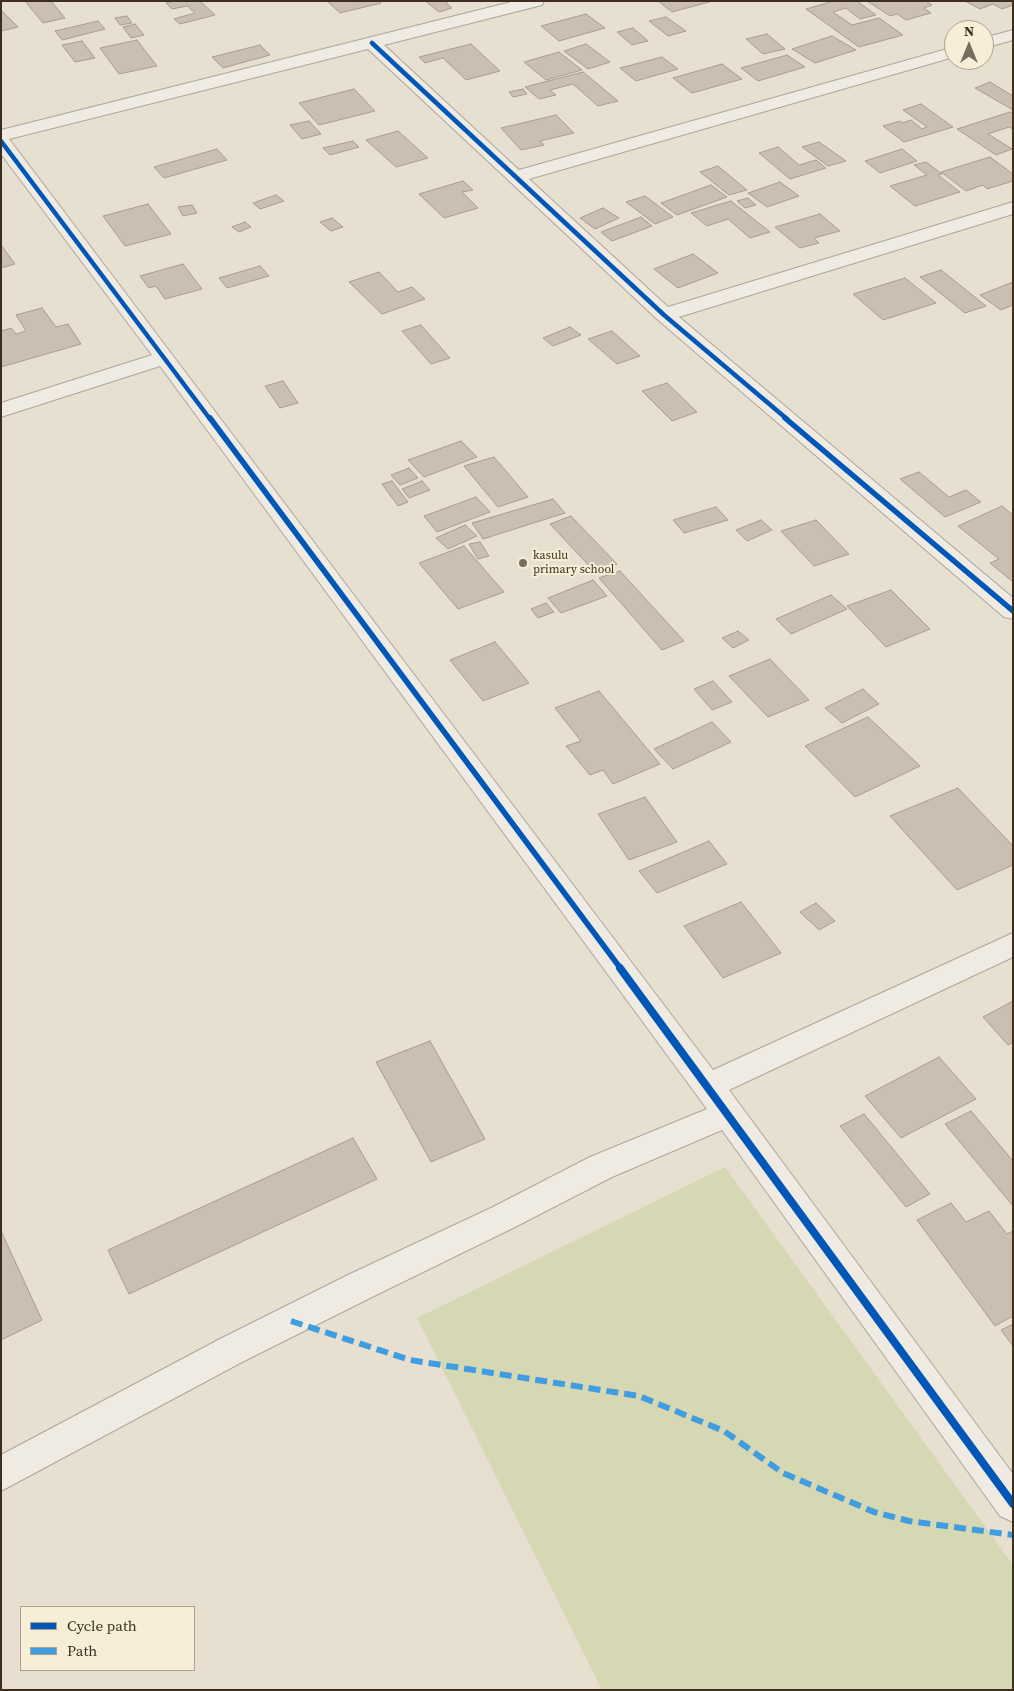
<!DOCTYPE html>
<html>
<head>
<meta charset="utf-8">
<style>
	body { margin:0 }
	#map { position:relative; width:1014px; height:1691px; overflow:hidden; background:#e7e0d1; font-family:"Source Serif 4",serif }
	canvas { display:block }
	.frame { position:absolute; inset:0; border:2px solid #3d2e20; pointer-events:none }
	.legend { position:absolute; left:20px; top:1606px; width:175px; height:65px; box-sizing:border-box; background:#f7eed8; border:1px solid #ada18e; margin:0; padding:6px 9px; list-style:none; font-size:15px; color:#3d2e20 }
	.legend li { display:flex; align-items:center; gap:10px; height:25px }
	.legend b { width:25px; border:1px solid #ada18e }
	.north { position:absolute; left:944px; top:20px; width:50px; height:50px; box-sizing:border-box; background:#f7eed8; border:1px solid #ada18e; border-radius:50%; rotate:0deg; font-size:14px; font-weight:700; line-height:20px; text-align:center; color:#3d2e20 }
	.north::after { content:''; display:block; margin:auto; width:18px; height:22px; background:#786c5e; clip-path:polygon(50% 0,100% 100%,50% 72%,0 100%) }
</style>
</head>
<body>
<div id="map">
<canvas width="1014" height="1691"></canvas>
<div class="frame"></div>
<ul class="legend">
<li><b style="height:6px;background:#0057b8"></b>Cycle path</li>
<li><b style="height:6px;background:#3f9de0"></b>Path</li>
</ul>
<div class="north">N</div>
</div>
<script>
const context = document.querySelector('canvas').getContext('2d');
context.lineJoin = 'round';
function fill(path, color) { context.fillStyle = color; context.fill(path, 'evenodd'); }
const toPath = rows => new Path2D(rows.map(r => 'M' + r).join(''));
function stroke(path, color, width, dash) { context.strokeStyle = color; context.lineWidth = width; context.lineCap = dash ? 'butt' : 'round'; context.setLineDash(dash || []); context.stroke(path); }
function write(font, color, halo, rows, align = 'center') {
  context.font = font + ' "Source Serif 4",serif'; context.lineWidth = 4; context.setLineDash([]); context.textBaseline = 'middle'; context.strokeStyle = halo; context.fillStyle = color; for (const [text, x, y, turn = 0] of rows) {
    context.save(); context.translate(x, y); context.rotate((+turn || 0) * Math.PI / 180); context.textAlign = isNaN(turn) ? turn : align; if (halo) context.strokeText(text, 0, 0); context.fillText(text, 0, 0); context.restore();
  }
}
fill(toPath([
	[725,1167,1013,1565,1013,1690,602,1690,417,1318]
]), '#d6d7b3');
const building = toPath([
	[25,1,51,1,65,18,43,23,25,1],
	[175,1,200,1,215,15,180,24,174,19,195,13,187,6,172,9,166,3,175,1],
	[327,1,379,1,381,3,340,13,327,1],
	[425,1,449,1,446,3,452,8,439,12,425,1],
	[658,1,713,1,672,12,658,1],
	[834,1,857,1,876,15,860,19,846,8,833,12,852,25,879,18,903,35,859,47,806,9,834,1],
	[867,1,926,1,932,5,924,8,931,13,906,20,897,14,890,16,867,1],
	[965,1,1013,1,1013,5,1002,9,993,4,980,9,965,1],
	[1,10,18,27,1,31,1,10],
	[586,14,605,28,559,41,541,26,586,14],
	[127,16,132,23,120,25,115,18,127,16],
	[666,17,686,31,668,36,649,21,666,17],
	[98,21,105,29,62,40,55,31,98,21],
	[135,24,144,35,131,38,123,27,135,24],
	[633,28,648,41,632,45,617,32,633,28],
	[767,34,785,49,763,54,746,39,767,34],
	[832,36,856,50,815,63,792,49,832,36],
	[137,40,157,66,119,74,100,48,137,40],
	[82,41,95,58,75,62,62,45,82,41],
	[471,44,500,71,466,80,443,58,425,63,419,57,471,44],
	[586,44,610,62,588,69,564,51,586,44],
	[260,45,270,55,223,68,212,57,260,45],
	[559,52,582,70,546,80,524,62,559,52],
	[787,55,805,67,758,81,741,68,787,55],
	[662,57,678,69,636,81,620,68,662,57],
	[722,64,742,79,692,93,673,78,722,64],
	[583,72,618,101,598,106,573,84,550,90,556,95,539,99,525,87,583,72],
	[990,82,1013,96,1013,110,975,88,990,82],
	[354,89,375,111,319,125,299,103,354,89],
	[523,89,527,94,513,97,509,92,523,89],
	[921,104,953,127,904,142,883,126,900,121,902,123,911,120,922,129,927,127,903,110,921,104],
	[1010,112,1013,114,1013,129,1009,127,988,134,1012,149,996,155,957,129,1010,112],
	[556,115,574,133,540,141,544,145,521,150,501,128,556,115],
	[309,121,321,134,302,139,290,125,309,121],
	[398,131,428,158,396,167,366,140,398,131],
	[353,141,359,147,330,155,323,148,353,141],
	[819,142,846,161,828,166,802,147,819,142],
	[778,147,799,165,816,160,826,168,790,179,759,153,778,147],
	[217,149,227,160,164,178,154,167,217,149],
	[902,149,917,161,880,173,865,161,902,149],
	[990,157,1013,174,1013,181,987,189,983,185,966,191,941,172,990,157],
	[926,162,942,174,938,175,960,192,915,206,890,186,927,175,914,165,926,162],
	[718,166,747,190,729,195,700,172,718,166],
	[463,181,473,190,462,192,478,208,444,218,419,194,463,181],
	[780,182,799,196,767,207,748,193,780,182],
	[711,185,727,197,677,215,661,203,711,185],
	[276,195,284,201,260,209,253,203,276,195],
	[645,196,673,217,655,224,626,202,645,196],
	[748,198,756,205,745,208,737,201,748,198],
	[731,201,770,232,750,238,728,219,707,226,691,213,731,201],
	[148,204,171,234,125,246,103,216,148,204],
	[192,205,197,213,183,216,178,207,192,205],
	[603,208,619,218,595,229,580,218,603,208],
	[820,214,840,231,814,238,819,243,800,248,775,227,820,214],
	[641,217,652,226,612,241,601,232,641,217],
	[332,218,343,227,331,231,320,222,332,218],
	[245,222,251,227,239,232,232,227,245,222],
	[1,245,15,264,1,268,1,245],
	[693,254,718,273,678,288,654,269,693,254],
	[183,264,202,289,165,299,156,286,149,288,140,276,183,264],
	[260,266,269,276,227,288,219,278,260,266],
	[941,270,986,306,965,313,920,277,941,270],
	[379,272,398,292,412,287,425,299,382,314,349,282,379,272],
	[905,278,936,303,883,320,853,294,905,278],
	[1013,282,1013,305,1001,310,980,295,1013,282],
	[42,308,56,327,68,324,81,344,1,367,1,331,11,328,16,334,26,331,16,315,42,308],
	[421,325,450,358,431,364,402,331,421,325],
	[570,327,581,335,553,346,543,338,570,327],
	[612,331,640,356,617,364,588,339,612,331],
	[283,381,298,403,280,408,265,386,283,381],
	[667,383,697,412,672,421,642,391,667,383],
	[461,441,477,457,424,477,408,460,461,441],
	[494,457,528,497,498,507,464,466,494,457],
	[409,468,418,478,400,485,391,475,409,468],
	[919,472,949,497,966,490,981,502,945,517,900,479,919,472],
	[392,481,408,502,398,506,382,484,392,481],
	[422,481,430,490,409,498,402,489,422,481],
	[476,497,490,512,437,532,424,516,476,497],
	[553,499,565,513,483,539,472,523,553,499],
	[1002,506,1013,515,1013,582,990,563,999,559,958,526,1002,506],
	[716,507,728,520,684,533,673,520,716,507],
	[571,516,617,564,595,572,550,524,571,516],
	[761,520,772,530,747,541,736,530,761,520],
	[816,520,849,554,814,566,781,531,816,520],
	[465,525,477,536,448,549,436,538,465,525],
	[480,542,489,556,478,559,469,544,480,542],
	[464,546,504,592,458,609,419,563,464,546],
	[620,571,684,641,662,650,599,578,620,571],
	[593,580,607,596,561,613,548,598,593,580],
	[891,590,930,629,886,647,847,606,891,590],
	[831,595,847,609,791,634,776,619,831,595],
	[546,603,554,612,538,618,531,609,546,603],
	[738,631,749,640,733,648,722,638,738,631],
	[495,642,529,683,483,701,450,660,495,642],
	[770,659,809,700,768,717,729,676,770,659],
	[713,681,732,702,712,710,694,689,713,681],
	[863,689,879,704,842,723,825,708,863,689],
	[599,691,660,764,613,784,603,770,590,775,566,746,581,741,555,708,599,691],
	[868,717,920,766,855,797,805,746,868,717],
	[712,722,731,742,673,769,654,749,712,722],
	[958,788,1013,846,1013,865,957,890,890,816,958,788],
	[645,797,677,842,629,860,598,814,645,797],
	[709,841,727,864,657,893,639,871,709,841],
	[741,902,781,953,723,978,684,926,741,902],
	[816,903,835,921,819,930,800,912,816,903],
	[1013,1001,1013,1042,1008,1045,983,1017,1013,1001],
	[430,1041,485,1139,431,1162,376,1062,430,1041],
	[939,1057,976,1099,901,1138,865,1096,939,1057],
	[971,1111,1013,1161,1013,1206,945,1124,971,1111],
	[864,1114,930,1194,906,1207,840,1126,864,1114],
	[353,1138,377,1179,129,1294,108,1250,353,1138],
	[951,1203,966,1222,989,1211,1007,1234,1013,1231,1013,1316,995,1326,917,1220,951,1203],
	[1,1231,42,1320,1,1340,1,1231],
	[1013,1324,1013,1346,1001,1330,1013,1324]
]);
fill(building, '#cbbfb2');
stroke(building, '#a89c90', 1);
const minor = toPath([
	[515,1,544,1,542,5,384,45,519,170,954,47,954,57,529,179,668,307,1013,202,1013,214,679,317,1013,598,1013,619,1004,617,657,319,368,49,9,139,713,1070,1013,933,1013,957,729,1090,1013,1474,1013,1522,1000,1516,722,1130,612,1177,515,1227,372,1297,244,1361,1,1491,1,1455,220,1339,348,1275,493,1207,590,1157,707,1109,160,366,1,417,1,403,152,355,1,154,1,130,515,1],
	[1013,30,1013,40,984,48,984,38,1013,30]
]);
stroke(minor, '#ada599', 2);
fill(minor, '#efebe3');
stroke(toPath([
	[291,1321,410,1360,639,1396,724,1431,783,1473,874,1512,909,1521,1013,1535]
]), '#3f9de0', 6, [12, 6]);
stroke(toPath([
	[372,43,664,315,787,419],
	[1,141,210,419]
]), '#0057b8', 4.5);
stroke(toPath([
	[210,418,621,969],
	[785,418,1013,611]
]), '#0057b8', 5.5);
stroke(toPath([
	[620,968,1013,1504]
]), '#0057b8', 8);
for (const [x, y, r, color] of [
	[523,563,5,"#786c5e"]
]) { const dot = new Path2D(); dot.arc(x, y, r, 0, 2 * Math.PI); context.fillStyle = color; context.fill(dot); stroke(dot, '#f7eed8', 2); }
write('12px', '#3d2e20', '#f7eed8', [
	["kasulu",533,556],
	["primary school",533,570]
], 'left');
</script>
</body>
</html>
